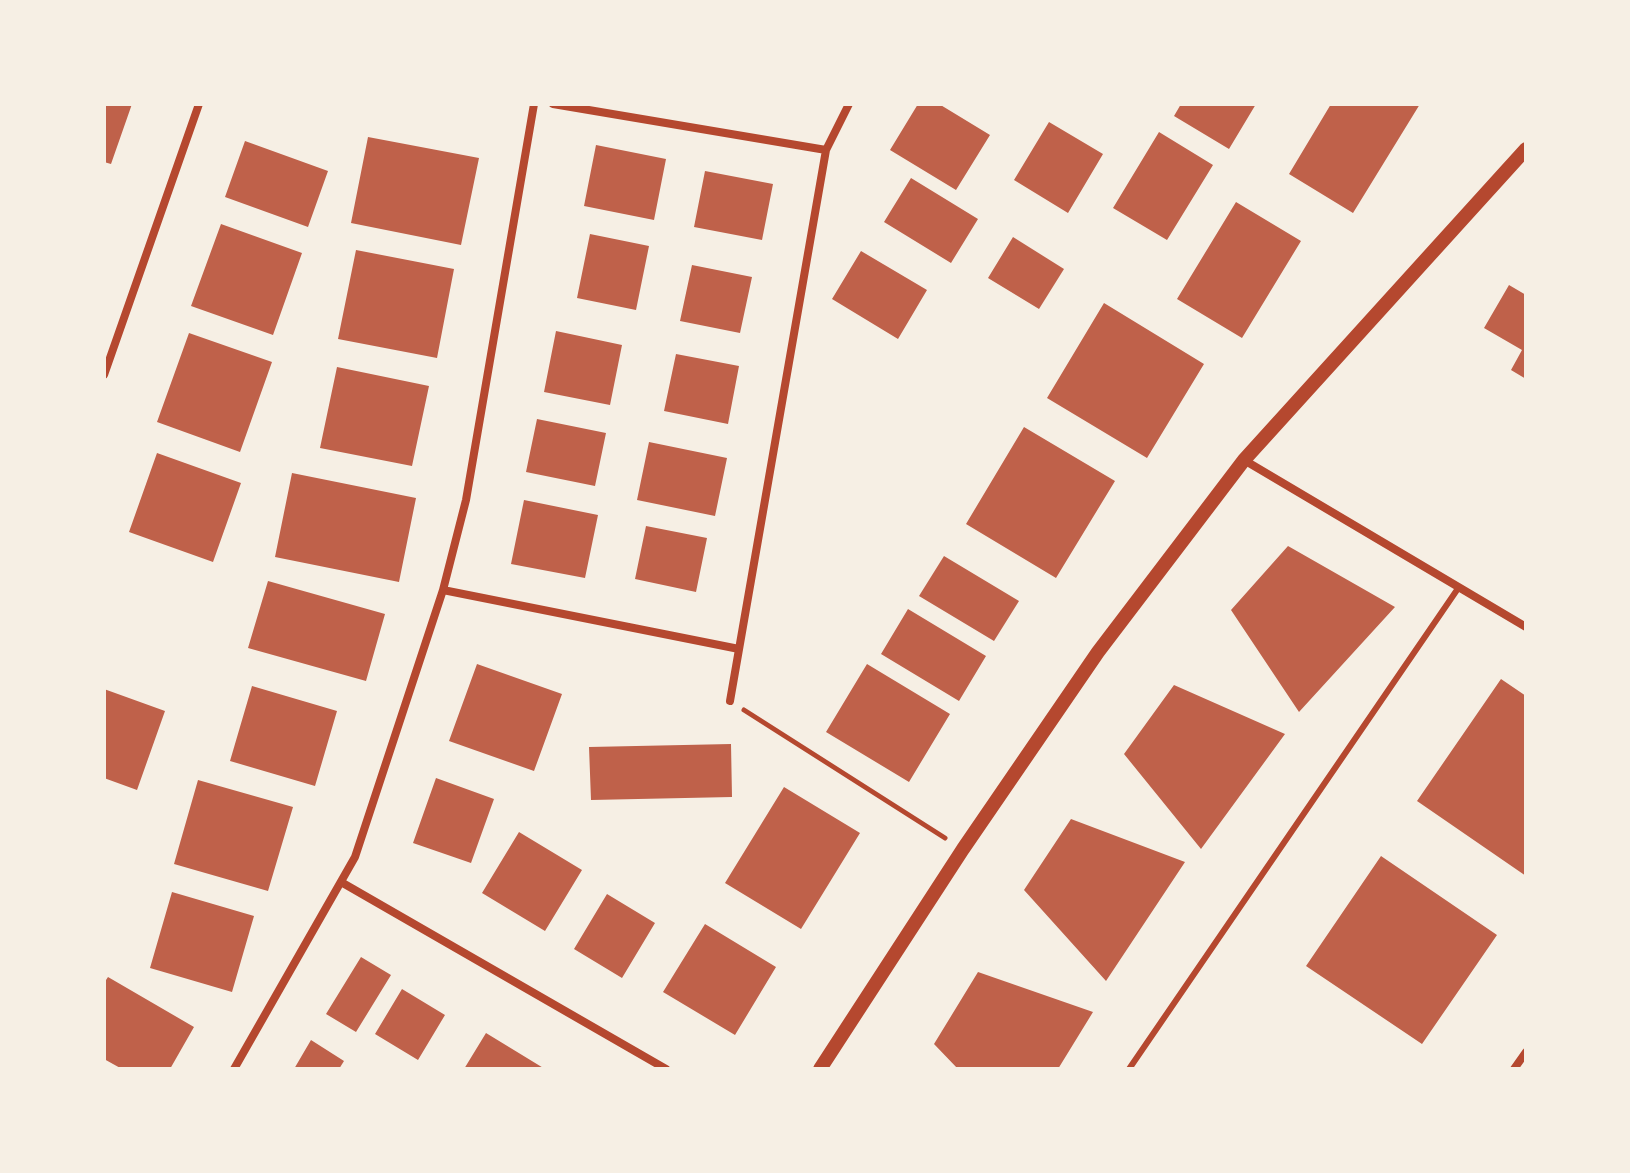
<!DOCTYPE html>
<html>
<head>
<meta charset="utf-8">
<style>
	body { margin:0 }
	#map { position:relative; width:1630px; height:1173px; overflow:hidden; background:#f6efe4; font-family:"PT Serif",serif }
	canvas { display:block }
	.frame { position:absolute; inset:0; border:106px solid #f6efe4; pointer-events:none }
</style>
</head>
<body>
<div id="map">
<canvas width="1630" height="1173"></canvas>
<div class="frame"></div>
</div>
<script>
const context = document.querySelector('canvas').getContext('2d');
context.lineJoin = 'round';
function fill(path, color) { context.fillStyle = color; context.fill(path, 'evenodd'); }
const toPath = rows => new Path2D(rows.map(r => 'M' + r).join(''));
function stroke(path, color, width, dash) { context.strokeStyle = color; context.lineWidth = width; context.lineCap = dash ? 'butt' : 'round'; context.setLineDash(dash || []); context.stroke(path); }
fill(toPath([
	[104,104,132,104,111,164,104,162],
	[918,104,939,104,990,135,956,190,890,150],
	[1181,104,1256,104,1229,149,1174,116],
	[1331,104,1420,104,1353,213,1289,174],
	[1049,122,1103,154,1068,213,1014,180],
	[1159,132,1213,165,1167,240,1113,208],
	[368,137,479,158,461,245,351,223],
	[245,141,328,171,308,227,225,197],
	[596,145,666,159,654,220,584,206],
	[705,171,773,184,762,240,694,227],
	[911,178,978,219,951,263,884,222],
	[1236,202,1301,241,1242,338,1177,299],
	[221,224,302,253,273,335,191,306],
	[590,234,649,246,636,310,577,298],
	[1013,237,1064,269,1039,309,988,278],
	[356,250,454,269,437,358,338,339],
	[861,251,927,290,898,339,832,299],
	[692,265,752,277,740,333,680,321],
	[1509,285,1526,295,1526,379,1511,370,1522,350,1484,328],
	[1104,303,1204,364,1147,458,1047,398],
	[556,331,622,345,610,405,544,392],
	[189,333,272,362,240,452,157,422],
	[676,354,739,366,728,424,664,411],
	[337,367,429,386,412,466,320,448],
	[537,419,606,433,595,486,526,472],
	[1024,427,1115,481,1056,578,966,524],
	[649,442,727,458,715,516,637,500],
	[157,453,241,483,213,562,129,532],
	[292,473,416,498,399,582,275,557],
	[524,500,598,515,585,578,511,564],
	[646,526,707,538,696,592,635,579],
	[1288,546,1395,607,1299,712,1231,610],
	[944,556,1019,601,994,641,919,596],
	[268,581,385,614,366,681,248,648],
	[908,609,986,656,959,701,881,654],
	[477,664,562,694,534,771,449,741],
	[867,664,950,714,909,782,826,732],
	[1501,679,1526,696,1526,876,1417,801],
	[1174,685,1285,734,1201,849,1124,754],
	[252,686,337,711,315,786,230,761],
	[104,689,165,711,137,790,104,778],
	[731,744,732,797,591,800,589,747],
	[436,778,494,799,471,863,413,843],
	[198,780,293,807,268,891,174,864],
	[784,787,860,833,801,929,725,883],
	[1071,819,1185,862,1106,981,1024,890],
	[519,832,582,870,545,931,482,893],
	[1381,856,1497,935,1422,1044,1306,966],
	[172,892,254,916,232,992,150,968],
	[607,894,655,923,622,978,574,949],
	[705,924,776,967,735,1035,663,992],
	[361,957,391,975,356,1032,326,1014],
	[978,972,1093,1012,1058,1069,958,1069,934,1044],
	[108,977,194,1027,170,1069,122,1069,104,1059,104,983],
	[402,989,445,1015,418,1060,375,1034],
	[486,1033,545,1069,464,1069],
	[311,1040,344,1061,339,1069,294,1069]
]), '#bf614a');
stroke(toPath([
	[744,710,945,838]
]), '#b5482f', 5);
stroke(toPath([
	[1129,1069,1459,587]
]), '#b5482f', 6);
stroke(toPath([
	[553,104,826,150],
	[104,375,199,104],
	[1244,460,1526,627],
	[443,590,739,649],
	[730,701,826,150,849,104],
	[341,882,666,1069],
	[234,1069,355,857,443,590,466,500,534,104],
	[1514,1069,1526,1052]
]), '#b5482f', 8);
stroke(toPath([
	[820,1069,963,849,1098,652,1244,460,1526,149]
]), '#b5482f', 14);
</script>
</body>
</html>
